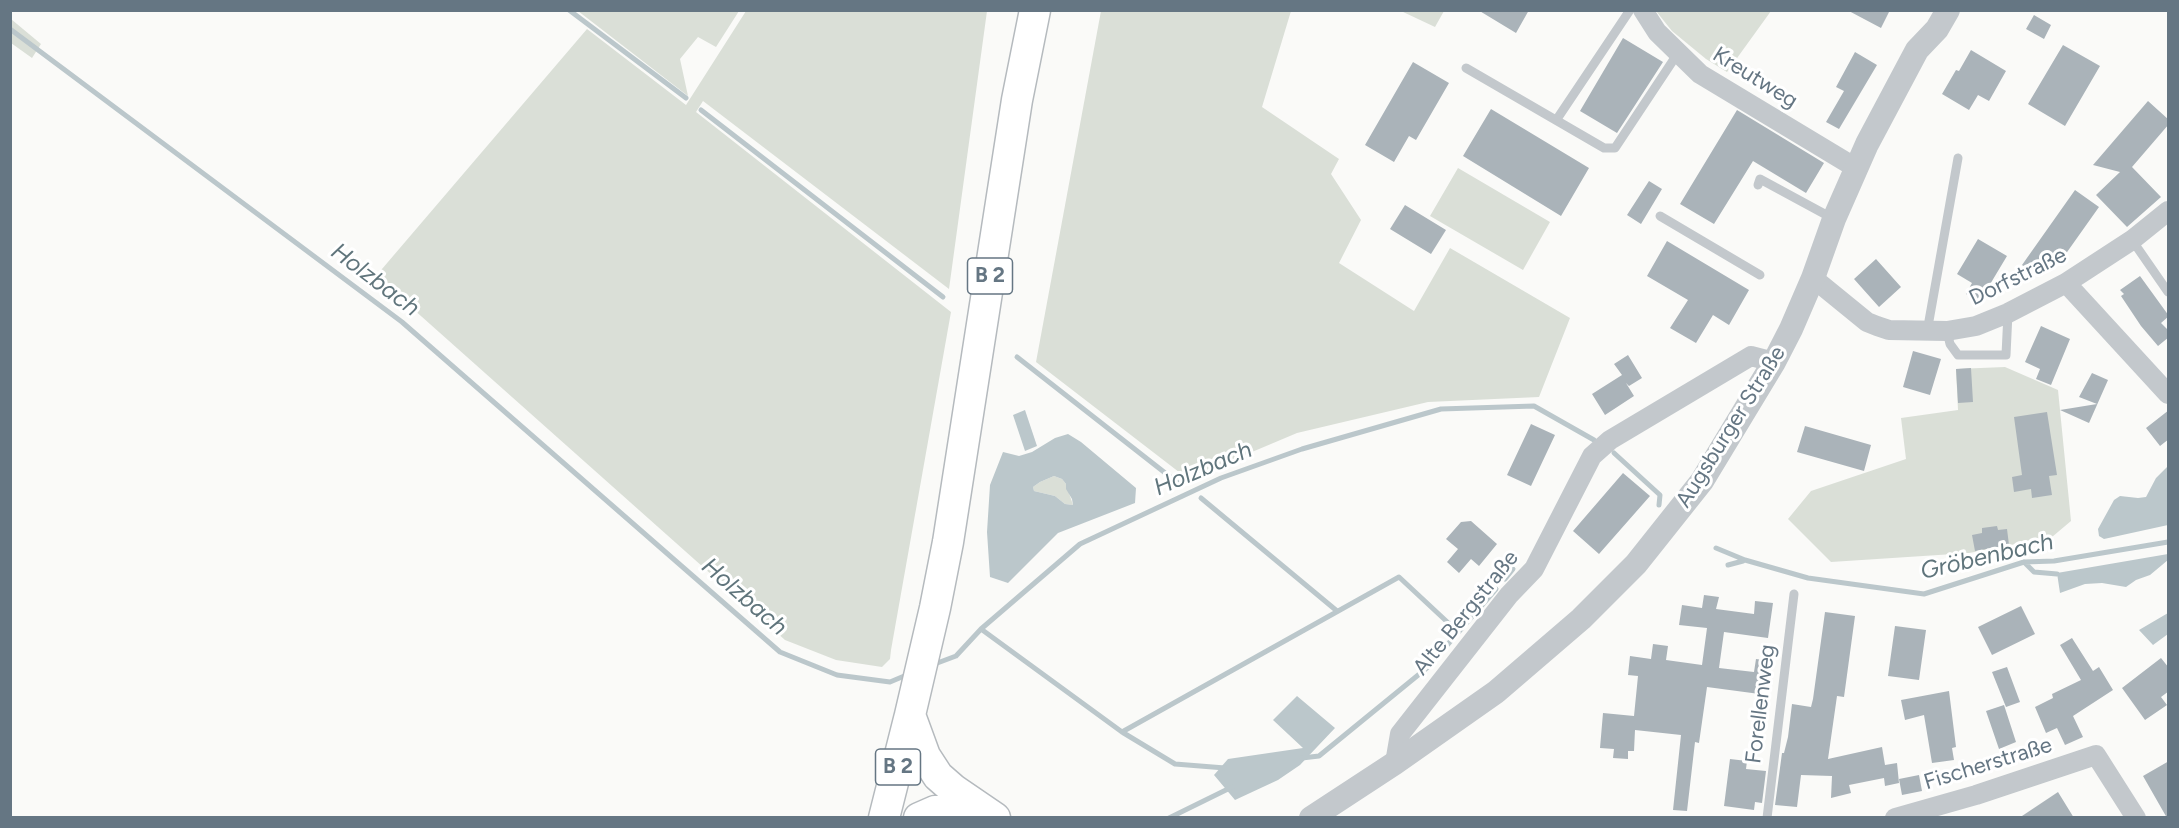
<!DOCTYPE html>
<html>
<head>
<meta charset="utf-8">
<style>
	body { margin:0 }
	#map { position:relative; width:2179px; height:828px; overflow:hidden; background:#fafaf8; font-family:Figtree,sans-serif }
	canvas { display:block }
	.frame { position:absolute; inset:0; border:12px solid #657683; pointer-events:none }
</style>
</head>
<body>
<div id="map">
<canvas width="2179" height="828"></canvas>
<div class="frame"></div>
</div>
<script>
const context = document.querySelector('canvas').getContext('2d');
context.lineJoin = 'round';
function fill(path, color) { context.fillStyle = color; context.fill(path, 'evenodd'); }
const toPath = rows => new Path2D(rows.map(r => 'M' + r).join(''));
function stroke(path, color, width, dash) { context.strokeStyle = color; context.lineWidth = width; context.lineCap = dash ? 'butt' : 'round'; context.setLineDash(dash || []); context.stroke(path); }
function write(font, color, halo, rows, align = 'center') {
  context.font = font + ' Figtree,sans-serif'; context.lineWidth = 6; context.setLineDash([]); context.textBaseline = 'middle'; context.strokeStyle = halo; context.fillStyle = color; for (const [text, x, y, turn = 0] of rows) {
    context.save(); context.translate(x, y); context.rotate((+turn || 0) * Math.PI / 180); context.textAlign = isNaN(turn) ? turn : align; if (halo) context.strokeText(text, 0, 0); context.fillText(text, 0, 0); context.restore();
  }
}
fill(toPath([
	[578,11,739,11,716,47,698,37,680,59,688,96],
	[746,11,987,11,949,289,703,101,696,112,951,312,891,650,890,659,882,667,836,660,785,640,376,276,587,29,686,105],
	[1101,11,1291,11,1262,107,1339,159,1331,174,1361,220,1339,263,1414,311,1450,248,1570,318,1539,397,1428,402,1297,433,1188,479,1036,362],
	[1401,11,1444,11,1435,27],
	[1656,11,1771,11,1727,72,1706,59,1672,31],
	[11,19,41,44,32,58,11,43],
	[1458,168,1550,222,1523,270,1430,216],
	[2005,367,2058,390,2071,521,2052,537,1969,553,1831,562,1788,519,1811,491,1906,459,1901,418,1958,410,1956,369],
	[1054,476,1062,479,1066,484,1073,505,1065,504,1055,496,1034,491,1033,487,1040,482]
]), '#dadfd7');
fill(toPath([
	[1025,410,1037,446,1025,451,1013,415],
	[1068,434,1081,442,1136,488,1135,503,1058,533,1008,583,990,577,987,532,990,485,1003,452,1019,456,1032,452,1055,438],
	[1054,476,1062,479,1066,484,1066,489,1072,499,1073,505,1065,504,1055,496,1034,491,1033,487,1040,482],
	[2168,466,2168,525,2104,539,2099,536,2098,529,2114,500,2120,496,2138,498,2146,497,2156,478],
	[2168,554,2168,560,2150,575,2136,580,2126,587,2102,583,2085,584,2060,593,2057,573],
	[2168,613,2168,634,2153,645,2139,630],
	[1297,696,1335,728,1300,765,1278,780,1235,800,1214,775,1228,759,1303,748,1273,720]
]), '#bbc7cb');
stroke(toPath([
	[569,10,686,98],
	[10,29,402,322,780,652,837,675,890,682,909,674],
	[701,110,943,297],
	[1017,357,1178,483],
	[1614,453,1660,495,1659,505],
	[1201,498,1337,611],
	[1716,548,1745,560,1808,578,1924,594,2024,562,2054,561,2168,542],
	[2024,562,2034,572,2057,574],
	[1728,565,1743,561],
	[1505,579,1513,569],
	[981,629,1122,732,1175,764,1225,768],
	[932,665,956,656,981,629,1080,544,1221,478,1302,449,1441,409,1534,406,1594,440],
	[1122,732,1399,577,1458,632],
	[1302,758,1319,756,1428,667,1496,589],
	[1169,818,1232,787]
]), '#bbc7cb', 5);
fill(toPath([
	[1478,10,1529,10,1516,33],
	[1847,10,1890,10,1881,28],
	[2034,15,2051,25,2044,39,2026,29],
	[1623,38,1663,62,1617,133,1580,111],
	[2063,45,2100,66,2065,126,2028,104],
	[1971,50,2006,71,1989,101,1978,95,1969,110,1942,94,1956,70,1959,71],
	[1855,52,1877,65,1839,129,1826,122,1844,91,1836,87],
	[1413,62,1449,83,1416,140,1409,136,1394,162,1365,145],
	[2148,101,2169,120,2169,124,2132,167,2161,197,2127,227,2096,195,2120,172,2093,165],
	[1491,109,1589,168,1561,216,1463,156],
	[1737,110,1824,163,1806,193,1753,161,1714,224,1680,204],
	[1649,181,1662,189,1641,224,1627,215],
	[2075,190,2099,207,2060,262,2051,255,2037,276,2022,265],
	[1405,205,1446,230,1431,254,1390,229],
	[1978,239,2007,256,1980,301,1966,294,1972,283,1957,274],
	[1667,241,1749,290,1729,325,1713,315,1696,343,1670,328,1688,300,1647,276],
	[1876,259,1901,287,1879,307,1854,279],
	[2140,276,2169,316,2161,323,2169,331,2169,337,2158,346,2141,326,2121,296,2124,294,2120,290],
	[2041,326,2070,339,2051,385,2036,379,2040,369,2025,362],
	[1913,351,1941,359,1930,395,1903,387],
	[1628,355,1642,378,1629,386,1626,383,1634,396,1605,415,1592,394,1622,375,1614,364],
	[1971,368,1973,402,1958,403,1956,369],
	[2092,373,2108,380,2089,423,2060,410,2097,404,2079,397],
	[2169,410,2169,439,2160,446,2146,428],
	[2047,412,2057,475,2049,476,2052,495,2032,498,2031,489,2014,492,2012,477,2022,475,2014,417],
	[1531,424,1555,435,1531,486,1507,475],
	[1805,426,1871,445,1864,471,1797,452],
	[1623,473,1650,496,1599,554,1573,531],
	[1471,521,1497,544,1479,566,1471,559,1459,573,1447,562,1458,549,1446,539,1461,522],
	[1997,526,1998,530,2007,529,2009,545,1975,551,1972,535,1982,533,1982,528],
	[1704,595,1719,597,1716,609,1754,614,1755,601,1773,603,1768,638,1724,632,1719,668,1754,672,1756,659,1771,661,1767,695,1707,687,1699,743,1695,742,1687,811,1673,810,1681,735,1635,730,1634,751,1628,751,1628,759,1613,758,1614,749,1600,748,1603,713,1634,716,1638,676,1628,675,1630,656,1651,659,1653,644,1668,646,1666,660,1702,665,1707,628,1679,625,1682,605,1702,608],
	[2021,606,2035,634,1992,655,1978,627],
	[1825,612,1855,616,1844,697,1837,696,1828,759,1882,747,1885,765,1897,763,1899,783,1885,786,1884,778,1849,785,1851,793,1831,798,1832,776,1801,775,1797,807,1775,805,1782,753,1784,753,1788,737,1792,704,1811,707,1813,699],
	[1895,626,1926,630,1919,680,1888,676],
	[2072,638,2093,671,2099,667,2113,690,2073,716,2083,737,2065,745,2057,728,2046,733,2035,707,2053,698,2052,694,2081,680,2060,645],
	[2161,658,2169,668,2169,691,2161,697,2167,705,2145,720,2122,688],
	[2007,667,2020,702,2006,707,1992,672],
	[1949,691,1956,747,1952,748,1954,760,1932,763,1924,715,1905,720,1901,700],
	[2004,705,2016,742,1999,749,1986,711],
	[1730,759,1747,761,1746,769,1766,771,1762,803,1755,802,1754,810,1724,806],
	[2169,761,2169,818,2167,818,2143,776],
	[1919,775,1922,791,1902,795,1899,779],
	[2058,792,2074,818,2019,818]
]), '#aab3b9');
const primary = toPath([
	[910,715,925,756,938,776,954,790,995,818],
	[884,818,910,715,935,608,948,542,1017,100,1035,10],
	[919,818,935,811,982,810]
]);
stroke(primary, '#b5babe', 33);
stroke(toPath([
	[1466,68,1604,148,1615,148,1678,53],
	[1557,119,1630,10],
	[1758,185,1760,179,1832,218],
	[1660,216,1760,275],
	[2132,240,2168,292],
	[1947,331,1950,344,1958,355,2006,355,2008,313],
	[1927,332,1958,158],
	[1767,818,1794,594]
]), '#c3c8cc', 9);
stroke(toPath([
	[1643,10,1657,32,1700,74,1856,168],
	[1813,278,1867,322,1877,326,1889,330,1947,331,1976,326,2008,313,2066,283,2132,240,2168,211],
	[2066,283,2168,394],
	[1395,763,1400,734,1509,595,1534,569,1592,456,1610,440,1751,356,1774,362],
	[1895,818,1976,795,2096,755,2136,818]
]), '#c3c8cc', 20);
stroke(toPath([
	[1311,818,1395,763,1496,692,1581,619,1636,564,1702,481,1774,362,1791,329,1813,278,1834,219,1867,144,1917,50,1937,29,1948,10]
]), '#c3c8cc', 24);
stroke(primary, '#fff', 30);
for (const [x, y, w] of [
	[990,276,45],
	[898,767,45]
]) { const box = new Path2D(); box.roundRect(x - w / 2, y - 18, w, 36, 4.5); context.fillStyle = '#fff'; context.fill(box); stroke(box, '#657683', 1.5); }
write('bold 21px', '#657683', null, [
	["B 2",990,276],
	["B 2",898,767]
]);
write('22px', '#657683', '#fff', [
	["Kreutweg",1755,78,32],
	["Dorfstraße",2018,277,-26],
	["Augsburger Straße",1731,427,-58],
	["Alte Bergstraße",1466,613,-51],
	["Forellenweg",1761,704,-83],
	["Fischerstraße",1988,764,-17]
]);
write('italic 24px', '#60757c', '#fff', [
	["Holzbach",375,280,37],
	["Holzbach",1203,469,-23],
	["Gröbenbach",1987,557,-13],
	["Holzbach",744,597,41]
]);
</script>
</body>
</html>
